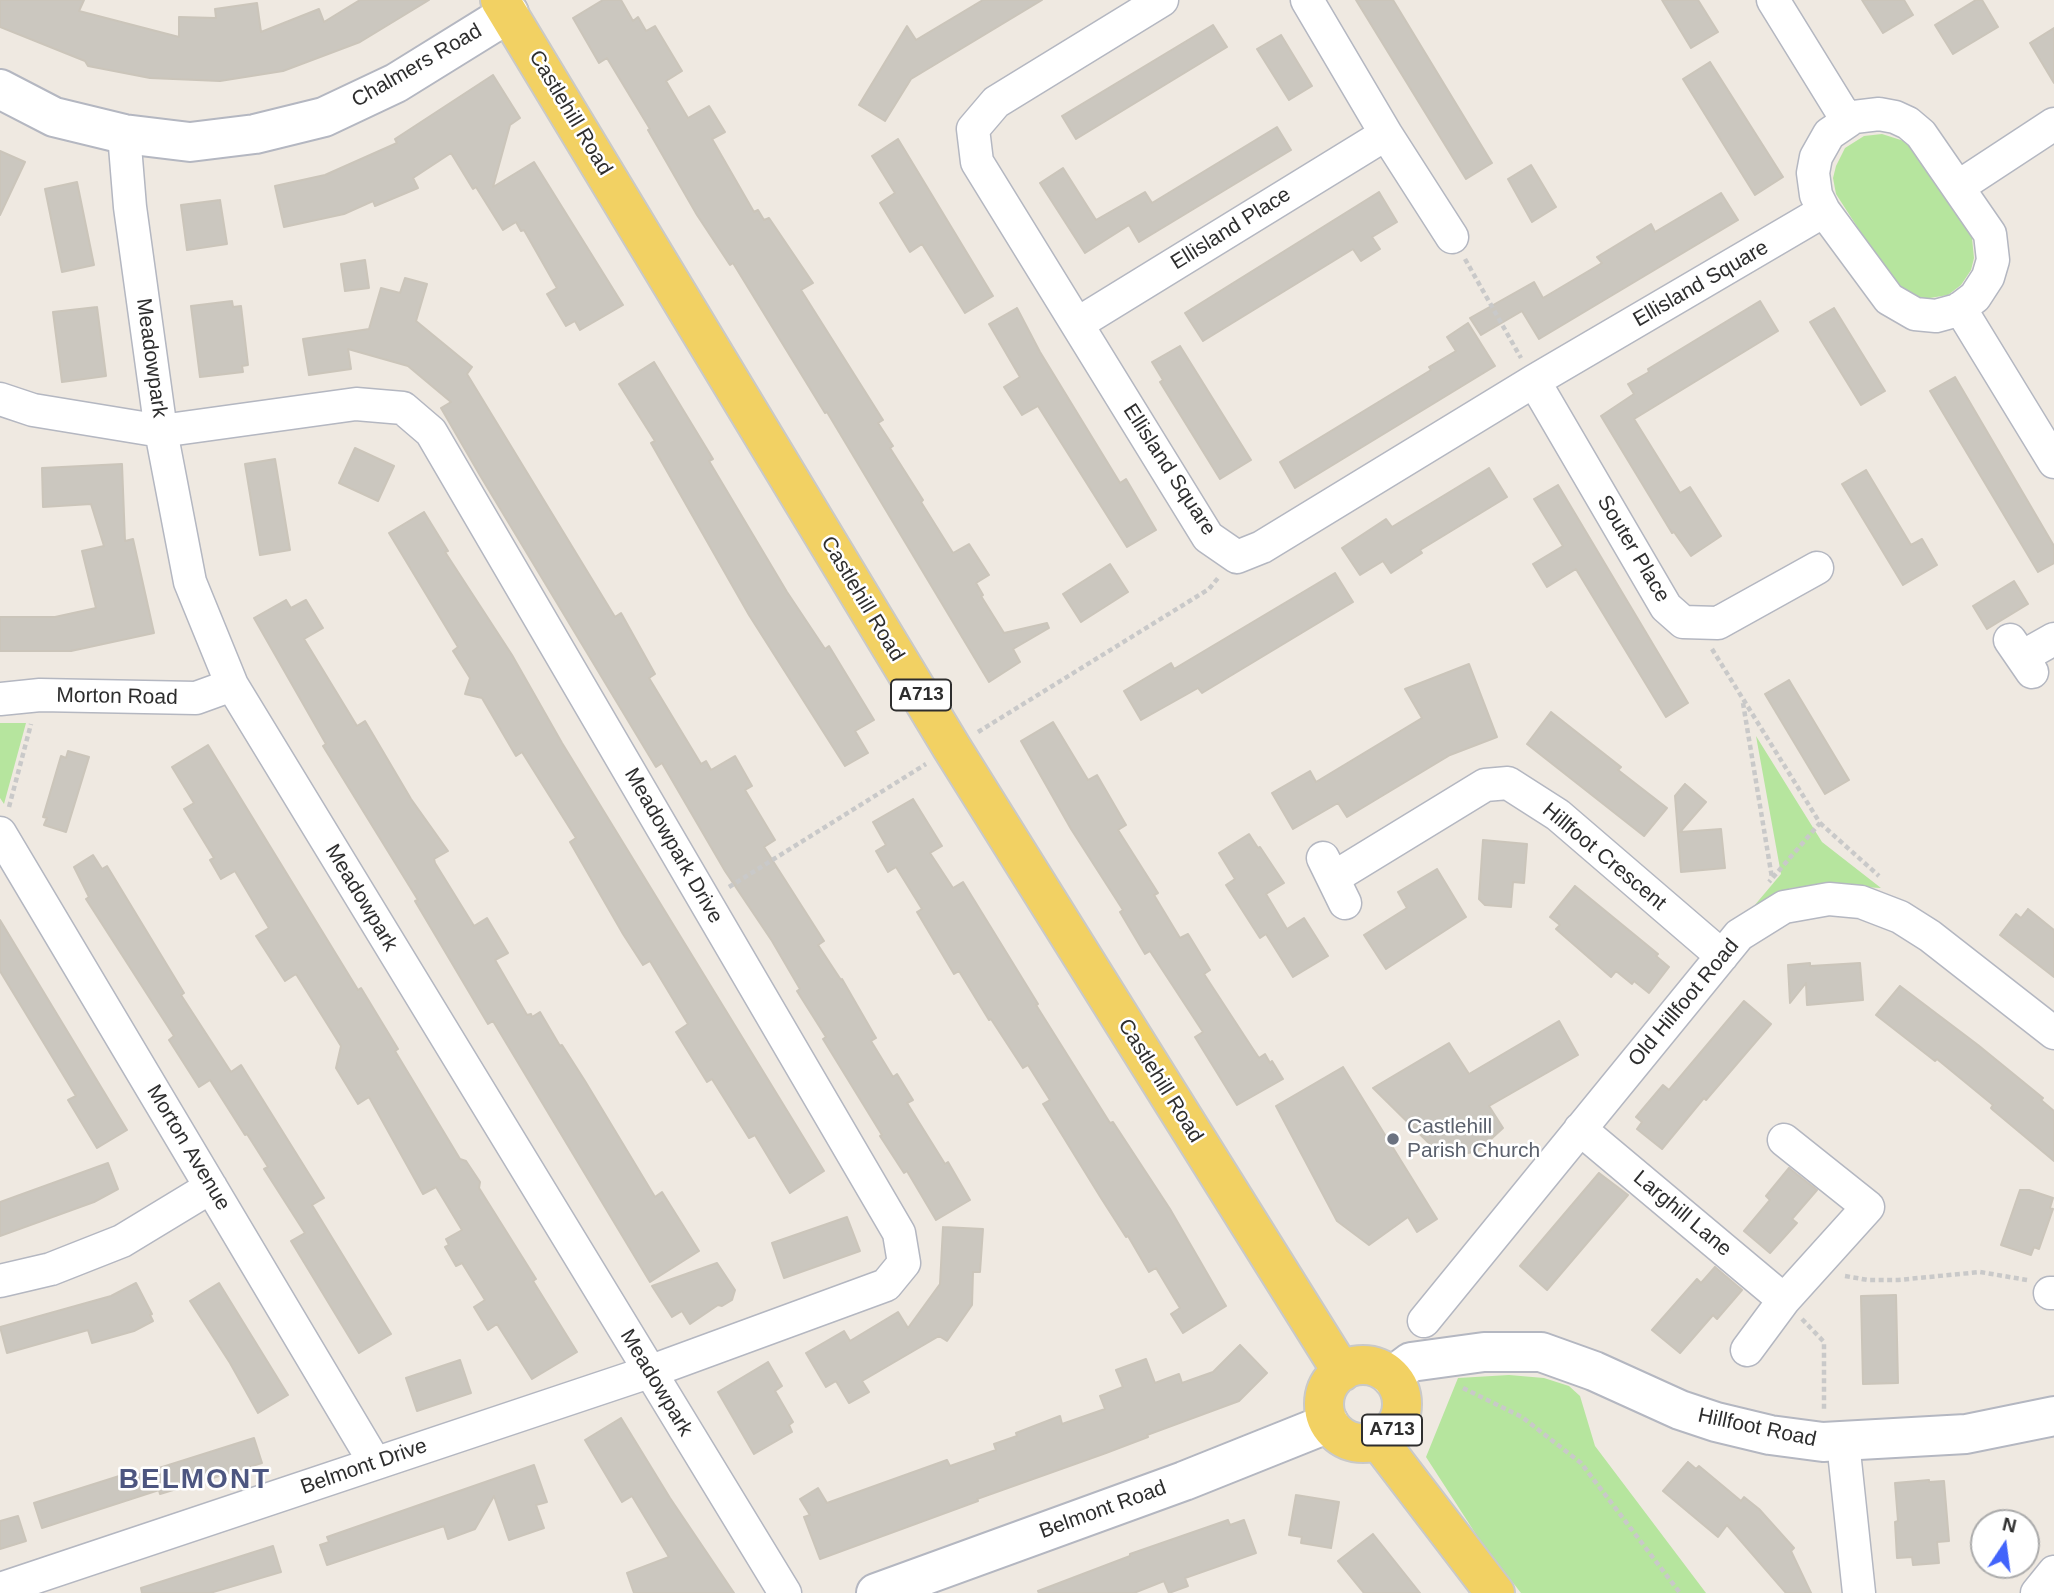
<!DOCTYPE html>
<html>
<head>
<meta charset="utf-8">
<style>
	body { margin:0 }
	#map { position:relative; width:2054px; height:1593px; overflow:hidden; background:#efe9e1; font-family:Arial,sans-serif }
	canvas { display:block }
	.north { position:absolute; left:1970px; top:1509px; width:70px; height:70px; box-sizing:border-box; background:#fff; border:2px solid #ababab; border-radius:50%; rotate:13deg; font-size:19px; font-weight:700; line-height:28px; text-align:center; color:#2e2e2e }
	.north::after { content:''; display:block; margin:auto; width:24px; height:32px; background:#4264fb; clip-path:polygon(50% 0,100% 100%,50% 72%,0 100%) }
</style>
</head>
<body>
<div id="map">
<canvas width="2054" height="1593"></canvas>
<div class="north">N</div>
</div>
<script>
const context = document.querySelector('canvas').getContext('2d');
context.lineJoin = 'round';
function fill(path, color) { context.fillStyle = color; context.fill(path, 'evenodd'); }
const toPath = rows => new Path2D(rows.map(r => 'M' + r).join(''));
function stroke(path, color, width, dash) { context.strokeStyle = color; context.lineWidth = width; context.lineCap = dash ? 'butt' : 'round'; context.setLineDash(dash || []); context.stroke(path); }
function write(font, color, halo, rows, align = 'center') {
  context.font = font + ' Arial,sans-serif'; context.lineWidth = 5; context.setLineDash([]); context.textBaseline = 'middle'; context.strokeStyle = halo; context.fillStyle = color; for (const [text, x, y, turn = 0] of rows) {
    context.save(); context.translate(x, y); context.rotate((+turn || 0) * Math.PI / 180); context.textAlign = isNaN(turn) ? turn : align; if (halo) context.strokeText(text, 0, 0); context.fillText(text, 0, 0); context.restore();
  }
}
fill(toPath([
	[1882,134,1904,141,1914,149,1972,238,1974,258,1971,270,1961,285,1948,295,1924,299,1916,298,1896,287,1836,194,1833,178,1836,166,1845,148,1864,136],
	[0,723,26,723,4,804,0,798],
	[1756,736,1822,842,1881,888,1828,885,1791,888,1754,906,1781,874],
	[1509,1375,1544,1378,1569,1386,1580,1396,1595,1446,1706,1593,1521,1593,1481,1542,1426,1457,1458,1378]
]), '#b6e59e');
const building = toPath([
	[0,0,84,0,79,11,179,37,179,17,216,18,215,9,257,3,261,32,319,9,324,22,360,0,429,0,360,42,283,71,220,81,150,78,88,66,85,61,0,27,0,0],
	[603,0,621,0,633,21,638,17,646,31,655,26,682,71,666,81,688,118,709,106,725,132,712,139,754,212,758,210,764,220,769,218,813,283,801,290,883,420,878,423,893,446,890,448,923,500,921,502,953,553,969,544,989,575,976,583,983,595,981,596,1004,633,1047,623,1049,628,1013,649,1020,662,989,682,827,412,825,413,733,263,730,265,697,215,648,130,650,129,607,58,599,63,573,18,603,0],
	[983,0,1042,0,911,79,885,121,859,105,907,26,916,40,983,0],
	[1356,0,1393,0,1492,163,1466,179,1356,0],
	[1662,0,1698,0,1718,32,1691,48,1662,0],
	[1862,0,1904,0,1913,15,1883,33,1862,0],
	[1976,0,1982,0,1998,27,1953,54,1935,25,1976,0],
	[1213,25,1227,47,1076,139,1062,116,1213,25],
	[2054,28,2054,83,2030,43,2054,28],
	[1281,35,1312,86,1289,100,1257,49,1281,35],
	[1710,62,1783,177,1755,195,1683,79,1710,62],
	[493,75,520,118,510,125,493,187,534,162,623,305,580,330,575,321,566,326,547,294,557,288,524,230,521,231,516,222,503,230,476,187,473,189,451,153,413,178,418,188,375,206,373,201,344,214,284,227,275,186,325,175,397,143,395,139,493,75],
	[1277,127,1291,150,1139,242,1129,225,1085,253,1040,183,1063,168,1096,220,1145,192,1152,203,1277,127],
	[898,139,993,296,965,313,922,244,910,252,880,203,895,193,872,156,898,139],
	[0,151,25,162,0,215,0,151],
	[1531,165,1556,207,1532,222,1508,179,1531,165],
	[77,182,94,265,62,272,45,189,77,182],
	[1379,192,1397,222,1372,237,1380,249,1361,261,1353,249,1203,341,1185,313,1379,192],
	[1721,193,1738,220,1539,339,1522,311,1481,335,1470,318,1534,282,1543,298,1602,263,1597,257,1651,224,1655,232,1721,193],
	[220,200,227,244,187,250,181,205,220,200],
	[365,260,369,288,345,291,341,264,365,260],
	[405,278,427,284,416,321,472,367,467,374,615,617,621,613,655,674,649,678,701,764,706,761,711,770,735,756,752,786,745,790,775,840,764,847,824,941,818,945,841,980,842,979,876,1038,871,1041,893,1077,897,1074,913,1100,907,1103,945,1164,948,1162,970,1200,936,1220,907,1171,904,1173,880,1136,882,1135,823,1039,826,1037,797,991,800,989,772,941,725,871,662,763,656,767,481,477,441,408,451,402,408,366,348,349,351,369,309,375,303,339,369,329,381,288,400,293,405,278],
	[232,301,233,307,241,306,248,365,242,366,243,372,200,377,191,306,232,301],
	[1760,301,1778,331,1634,419,1680,493,1690,487,1721,536,1691,556,1674,532,1672,533,1601,416,1634,394,1628,384,1649,372,1648,369,1760,301],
	[97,307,106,376,62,382,53,312,97,307],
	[1017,308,1040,352,1120,483,1126,479,1156,530,1127,547,1038,406,1022,415,1004,387,1020,377,989,324,1017,308],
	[1834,308,1885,391,1861,405,1810,322,1834,308],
	[1468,323,1495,366,1295,488,1280,462,1431,370,1429,367,1456,351,1447,337,1468,323],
	[1180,346,1251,460,1220,479,1160,382,1163,380,1152,362,1180,346],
	[654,362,713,459,709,461,787,592,825,649,829,646,874,720,855,731,868,753,845,766,749,615,651,443,655,441,619,384,654,362],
	[1955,377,2054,546,2054,563,2038,572,1930,391,1955,377],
	[355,448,394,466,378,501,339,483,355,448],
	[275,459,290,550,260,555,245,464,275,459],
	[122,464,125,541,133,539,154,633,71,651,0,651,0,617,55,617,96,608,82,551,104,546,91,504,43,507,42,468,122,464],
	[1489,468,1507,497,1420,550,1422,553,1391,573,1383,561,1360,575,1342,548,1386,519,1392,527,1489,468],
	[1866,470,1911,545,1922,539,1937,565,1903,585,1842,484,1866,470],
	[1558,485,1688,703,1666,717,1576,569,1547,587,1533,564,1563,546,1534,499,1558,485],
	[424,512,448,551,445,552,512,655,562,743,824,1171,790,1193,755,1135,749,1138,712,1079,707,1082,676,1032,688,1024,650,961,643,965,623,934,570,842,576,838,522,752,516,756,482,698,465,694,470,678,453,651,458,647,389,533,424,512],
	[1110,564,1128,592,1081,622,1063,594,1110,564],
	[1335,573,1353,602,1202,693,1198,688,1141,720,1124,691,1171,663,1174,669,1335,573],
	[2014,581,2028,604,1987,629,1973,606,2014,581],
	[286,600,291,608,306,600,323,628,304,639,357,726,365,721,411,799,448,851,434,859,435,863,474,926,487,918,508,953,495,960,527,1015,531,1014,532,1017,540,1012,560,1046,562,1045,585,1081,655,1197,662,1192,699,1251,650,1282,493,1021,488,1024,415,901,418,900,323,746,326,744,254,618,286,600],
	[1469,664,1497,737,1450,755,1347,817,1338,803,1293,829,1272,793,1310,771,1316,782,1422,718,1405,689,1469,664],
	[1789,680,1849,780,1825,794,1765,694,1789,680],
	[1551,712,1621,767,1618,770,1667,808,1644,836,1527,744,1551,712],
	[1053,722,1088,780,1097,775,1126,825,1118,830,1158,893,1154,895,1180,938,1188,934,1210,970,1204,974,1251,1046,1259,1058,1265,1054,1270,1063,1272,1061,1283,1079,1237,1105,1195,1037,1203,1032,1150,951,1145,954,1120,912,1123,910,1071,829,1021,741,1053,722],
	[208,745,358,990,361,988,398,1049,395,1051,460,1159,466,1161,480,1182,479,1188,536,1279,533,1281,577,1352,532,1379,497,1324,488,1330,474,1307,485,1300,462,1263,456,1266,445,1247,449,1245,446,1239,462,1230,436,1187,423,1194,369,1097,358,1104,336,1068,341,1046,296,974,285,981,256,936,269,928,235,871,221,879,210,860,214,858,184,809,194,803,172,767,208,745],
	[68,751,89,757,66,832,44,825,47,818,43,817,61,756,66,758,68,751],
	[1685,784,1706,802,1680,832,1721,829,1725,868,1681,872,1675,796,1685,784],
	[913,799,942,846,930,853,953,888,963,882,1038,1004,1036,1005,1110,1123,1113,1122,1170,1209,1226,1306,1183,1333,1171,1314,1180,1308,1156,1268,1149,1272,1128,1236,1126,1237,1101,1198,1043,1104,1050,1100,1028,1065,1023,1068,991,1019,989,1020,959,971,954,974,917,912,922,909,896,867,888,872,876,851,886,845,873,822,913,799],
	[1249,834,1258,848,1260,847,1284,883,1266,894,1287,929,1304,918,1328,956,1293,977,1266,934,1260,938,1226,885,1235,879,1219,853,1249,834],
	[1483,840,1527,844,1524,883,1513,882,1511,907,1485,905,1479,899,1483,840],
	[93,855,102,869,107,866,184,993,181,995,231,1072,241,1065,324,1198,312,1205,391,1334,359,1353,291,1241,305,1233,264,1169,268,1167,247,1134,245,1135,210,1080,199,1087,169,1040,174,1036,86,899,89,897,74,867,93,855],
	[1437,869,1466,917,1386,969,1364,935,1407,908,1398,892,1437,869],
	[1575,886,1658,954,1656,956,1669,967,1649,993,1634,981,1632,984,1616,971,1611,977,1556,929,1560,925,1550,917,1575,886],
	[2028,909,2054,930,2054,977,2000,935,2016,914,2021,918,2028,909],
	[0,920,127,1130,97,1148,68,1100,76,1096,0,971,0,920],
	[1810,963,1810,966,1860,963,1863,1000,1807,1005,1806,983,1790,1003,1788,965,1810,963],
	[1900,986,1978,1045,2043,1098,2041,1100,2054,1111,2054,1161,1993,1110,1991,1108,1993,1105,1937,1059,1935,1061,1876,1015,1900,986],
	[1744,1001,1771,1024,1706,1100,1704,1098,1662,1149,1637,1129,1642,1122,1636,1117,1663,1085,1669,1090,1744,1001],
	[1559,1021,1578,1055,1489,1106,1503,1128,1478,1151,1444,1158,1373,1088,1449,1043,1469,1074,1559,1021],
	[1343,1067,1437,1219,1417,1232,1408,1217,1369,1245,1337,1221,1276,1106,1343,1067],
	[108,1163,118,1189,94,1202,0,1236,0,1202,108,1163],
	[1789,1168,1817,1190,1792,1219,1797,1223,1770,1253,1744,1231,1770,1200,1766,1196,1789,1168],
	[1599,1173,1628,1195,1547,1290,1520,1266,1599,1173],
	[2020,1190,2029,1190,2053,1198,2050,1208,2053,1209,2039,1249,2034,1247,2031,1255,2001,1245,2020,1190],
	[847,1217,860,1251,784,1278,772,1243,847,1217],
	[943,1227,983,1229,980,1272,973,1272,972,1305,947,1341,939,1336,862,1381,869,1392,849,1403,836,1381,826,1387,806,1353,844,1331,850,1341,898,1312,908,1328,940,1284,943,1227],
	[717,1263,735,1290,732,1300,722,1306,718,1305,690,1324,682,1311,672,1317,652,1286,717,1263],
	[1715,1267,1742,1290,1717,1319,1713,1315,1680,1353,1652,1330,1697,1279,1701,1283,1715,1267],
	[136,1283,152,1314,150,1315,153,1321,134,1331,92,1343,88,1330,7,1353,0,1327,111,1296,136,1283],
	[219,1283,288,1395,258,1413,230,1363,190,1301,219,1283],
	[1896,1295,1898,1383,1863,1384,1861,1296,1896,1295],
	[1240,1345,1267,1373,1239,1401,1147,1435,1148,1437,1106,1453,977,1499,978,1501,820,1559,804,1517,810,1515,800,1499,818,1488,827,1503,947,1460,950,1466,996,1450,994,1444,1017,1436,1016,1433,1060,1416,1062,1424,1105,1409,1100,1396,1123,1387,1116,1370,1146,1359,1155,1383,1179,1374,1182,1383,1213,1372,1240,1345],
	[460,1360,471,1393,417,1411,406,1378,460,1360],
	[768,1362,782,1386,775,1391,793,1422,789,1425,792,1432,754,1454,718,1392,768,1362],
	[621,1418,670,1498,734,1593,634,1593,627,1573,669,1557,632,1496,622,1502,585,1440,621,1418],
	[254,1438,262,1463,160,1494,159,1490,42,1528,34,1503,135,1471,137,1475,254,1438],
	[1688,1462,1696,1469,1699,1466,1741,1501,1744,1497,1759,1509,1794,1548,1791,1551,1811,1593,1786,1593,1727,1525,1718,1537,1663,1491,1688,1462],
	[534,1465,547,1502,536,1505,544,1528,509,1540,494,1496,475,1529,448,1539,444,1526,327,1565,320,1545,329,1542,327,1537,534,1465],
	[1929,1480,1929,1482,1944,1481,1949,1541,1937,1542,1939,1563,1913,1565,1912,1557,1897,1558,1895,1522,1898,1521,1895,1483,1929,1480],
	[1296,1495,1339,1502,1331,1548,1301,1543,1302,1537,1289,1535,1296,1495],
	[18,1516,26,1541,0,1549,0,1521,18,1516],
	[1228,1520,1230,1525,1244,1520,1256,1553,1185,1578,1188,1586,1169,1593,1164,1581,1134,1593,1039,1593,1038,1591,1130,1556,1130,1554,1228,1520],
	[1373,1534,1420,1593,1364,1593,1338,1561,1373,1534],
	[273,1546,281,1572,210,1593,142,1593,141,1588,273,1546]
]);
fill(building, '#cbc7bf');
stroke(building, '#cbc5ba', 2);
const street = toPath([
	[1162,0,996,102,973,129,977,162,1208,537,1237,557,1262,547,1534,381,1824,211],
	[1307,0,1386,134,1452,237],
	[1773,0,1847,120],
	[1879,114,1895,117,1908,123,1921,134,1990,234,1993,260,1988,277,1975,297,1958,310,1936,316,1915,314,1889,299,1824,211,1816,195,1813,173,1816,157,1829,134,1854,117,1879,114],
	[124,134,130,207,161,431,190,582,232,685,785,1593],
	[1958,187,2054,124],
	[1960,308,2054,462],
	[1077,324,1386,134],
	[1534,381,1666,607,1683,622,1718,623,1817,568],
	[0,399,33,410,161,431,356,404,403,408,431,432,899,1233,904,1263,886,1285,649,1372,0,1589],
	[2010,640,2032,672],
	[2022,657,2054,639],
	[0,699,40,695,196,698,232,685],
	[0,833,375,1463],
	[1323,858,1345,903],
	[1333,878,1485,785,1508,783,1558,815,1722,956],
	[1580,1129,1784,1300],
	[0,1281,51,1269,122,1241,211,1187],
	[2050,1293,2054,1293],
	[1424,1321,1739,935,1784,907,1829,899,1861,902,1900,917,1930,936,2054,1033],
	[1747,1350,1784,1300,1868,1207,1784,1140],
	[1843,1442,1859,1593],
	[2037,1593,2054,1572]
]);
const secondary = toPath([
	[0,89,54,117,124,134,190,142,255,134,324,117,396,83,509,13],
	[1391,1377,1411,1362,1484,1352,1541,1352,1594,1371,1680,1410,1716,1422,1770,1435,1823,1442,1966,1434,2054,1416],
	[876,1593,1184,1481,1329,1423]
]);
const primary = toPath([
	[500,0,952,748,1342,1372],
	'1324 1404a39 39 0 1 1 78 0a39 39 0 1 1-78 0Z',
	[1378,1440,1495,1593]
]);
stroke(street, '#b4b7c1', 35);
stroke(secondary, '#b4b7c1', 42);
stroke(primary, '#c9c9c9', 42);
stroke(toPath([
	[1465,259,1521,358],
	[1712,649,1820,823,1769,882],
	[1743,703,1772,878],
	[978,732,1209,589,1218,578],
	[9,807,31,724],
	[1820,823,1879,876],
	[729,887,926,764],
	[1845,1276,1868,1280,1898,1280,1980,1272,2027,1280],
	[1802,1319,1824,1342,1824,1410],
	[1463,1388,1522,1417,1581,1463,1680,1593]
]), '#c9c9c9', 4.5, [5, 3.5]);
stroke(street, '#fff', 32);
stroke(secondary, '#fff', 38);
stroke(primary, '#f2d163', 38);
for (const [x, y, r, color] of [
	[1393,1139,7,"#6b7280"]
]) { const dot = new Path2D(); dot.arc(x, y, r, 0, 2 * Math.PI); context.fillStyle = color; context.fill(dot); stroke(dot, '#fff', 2.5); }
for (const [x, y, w] of [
	[921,695,60],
	[1392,1430,60]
]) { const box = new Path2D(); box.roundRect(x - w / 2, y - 15.5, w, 31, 5); context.fillStyle = '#fff'; context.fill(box); stroke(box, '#2e2e2e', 2); }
write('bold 19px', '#2e2e2e', null, [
	["A713",921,695],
	["A713",1392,1430]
]);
write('21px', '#2e2e2e', '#fff', [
	["Chalmers Road",417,66,-30],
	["Castlehill Road",570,113,59],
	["Ellisland Place",1231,229,-32],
	["Ellisland Square",1701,284,-30],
	["Meadowpark",151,358,82],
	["Ellisland Square",1169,470,57],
	["Souter Place",1633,549,59],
	["Castlehill Road",862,599,59],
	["Morton Road",117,697,1],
	["Meadowpark Drive",673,846,60],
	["Hillfoot Crescent",1604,857,40],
	["Meadowpark",361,898,59],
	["Old Hillfoot Road",1684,1003,-50],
	["Castlehill Road",1160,1081,58],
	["Morton Avenue",188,1148,59],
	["Larghill Lane",1682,1214,40],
	["Meadowpark",656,1383,59],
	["Hillfoot Road",1757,1428,12],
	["Belmont Drive",364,1467,-19],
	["Belmont Road",1103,1510,-20]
]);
write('21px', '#5b616d', '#fff', [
	["Castlehill",1407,1127],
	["Parish Church",1407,1151]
], 'left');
context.letterSpacing = '2px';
write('bold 28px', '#4d5680', '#fff', [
	["BELMONT",195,1480]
]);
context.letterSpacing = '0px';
</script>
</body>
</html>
